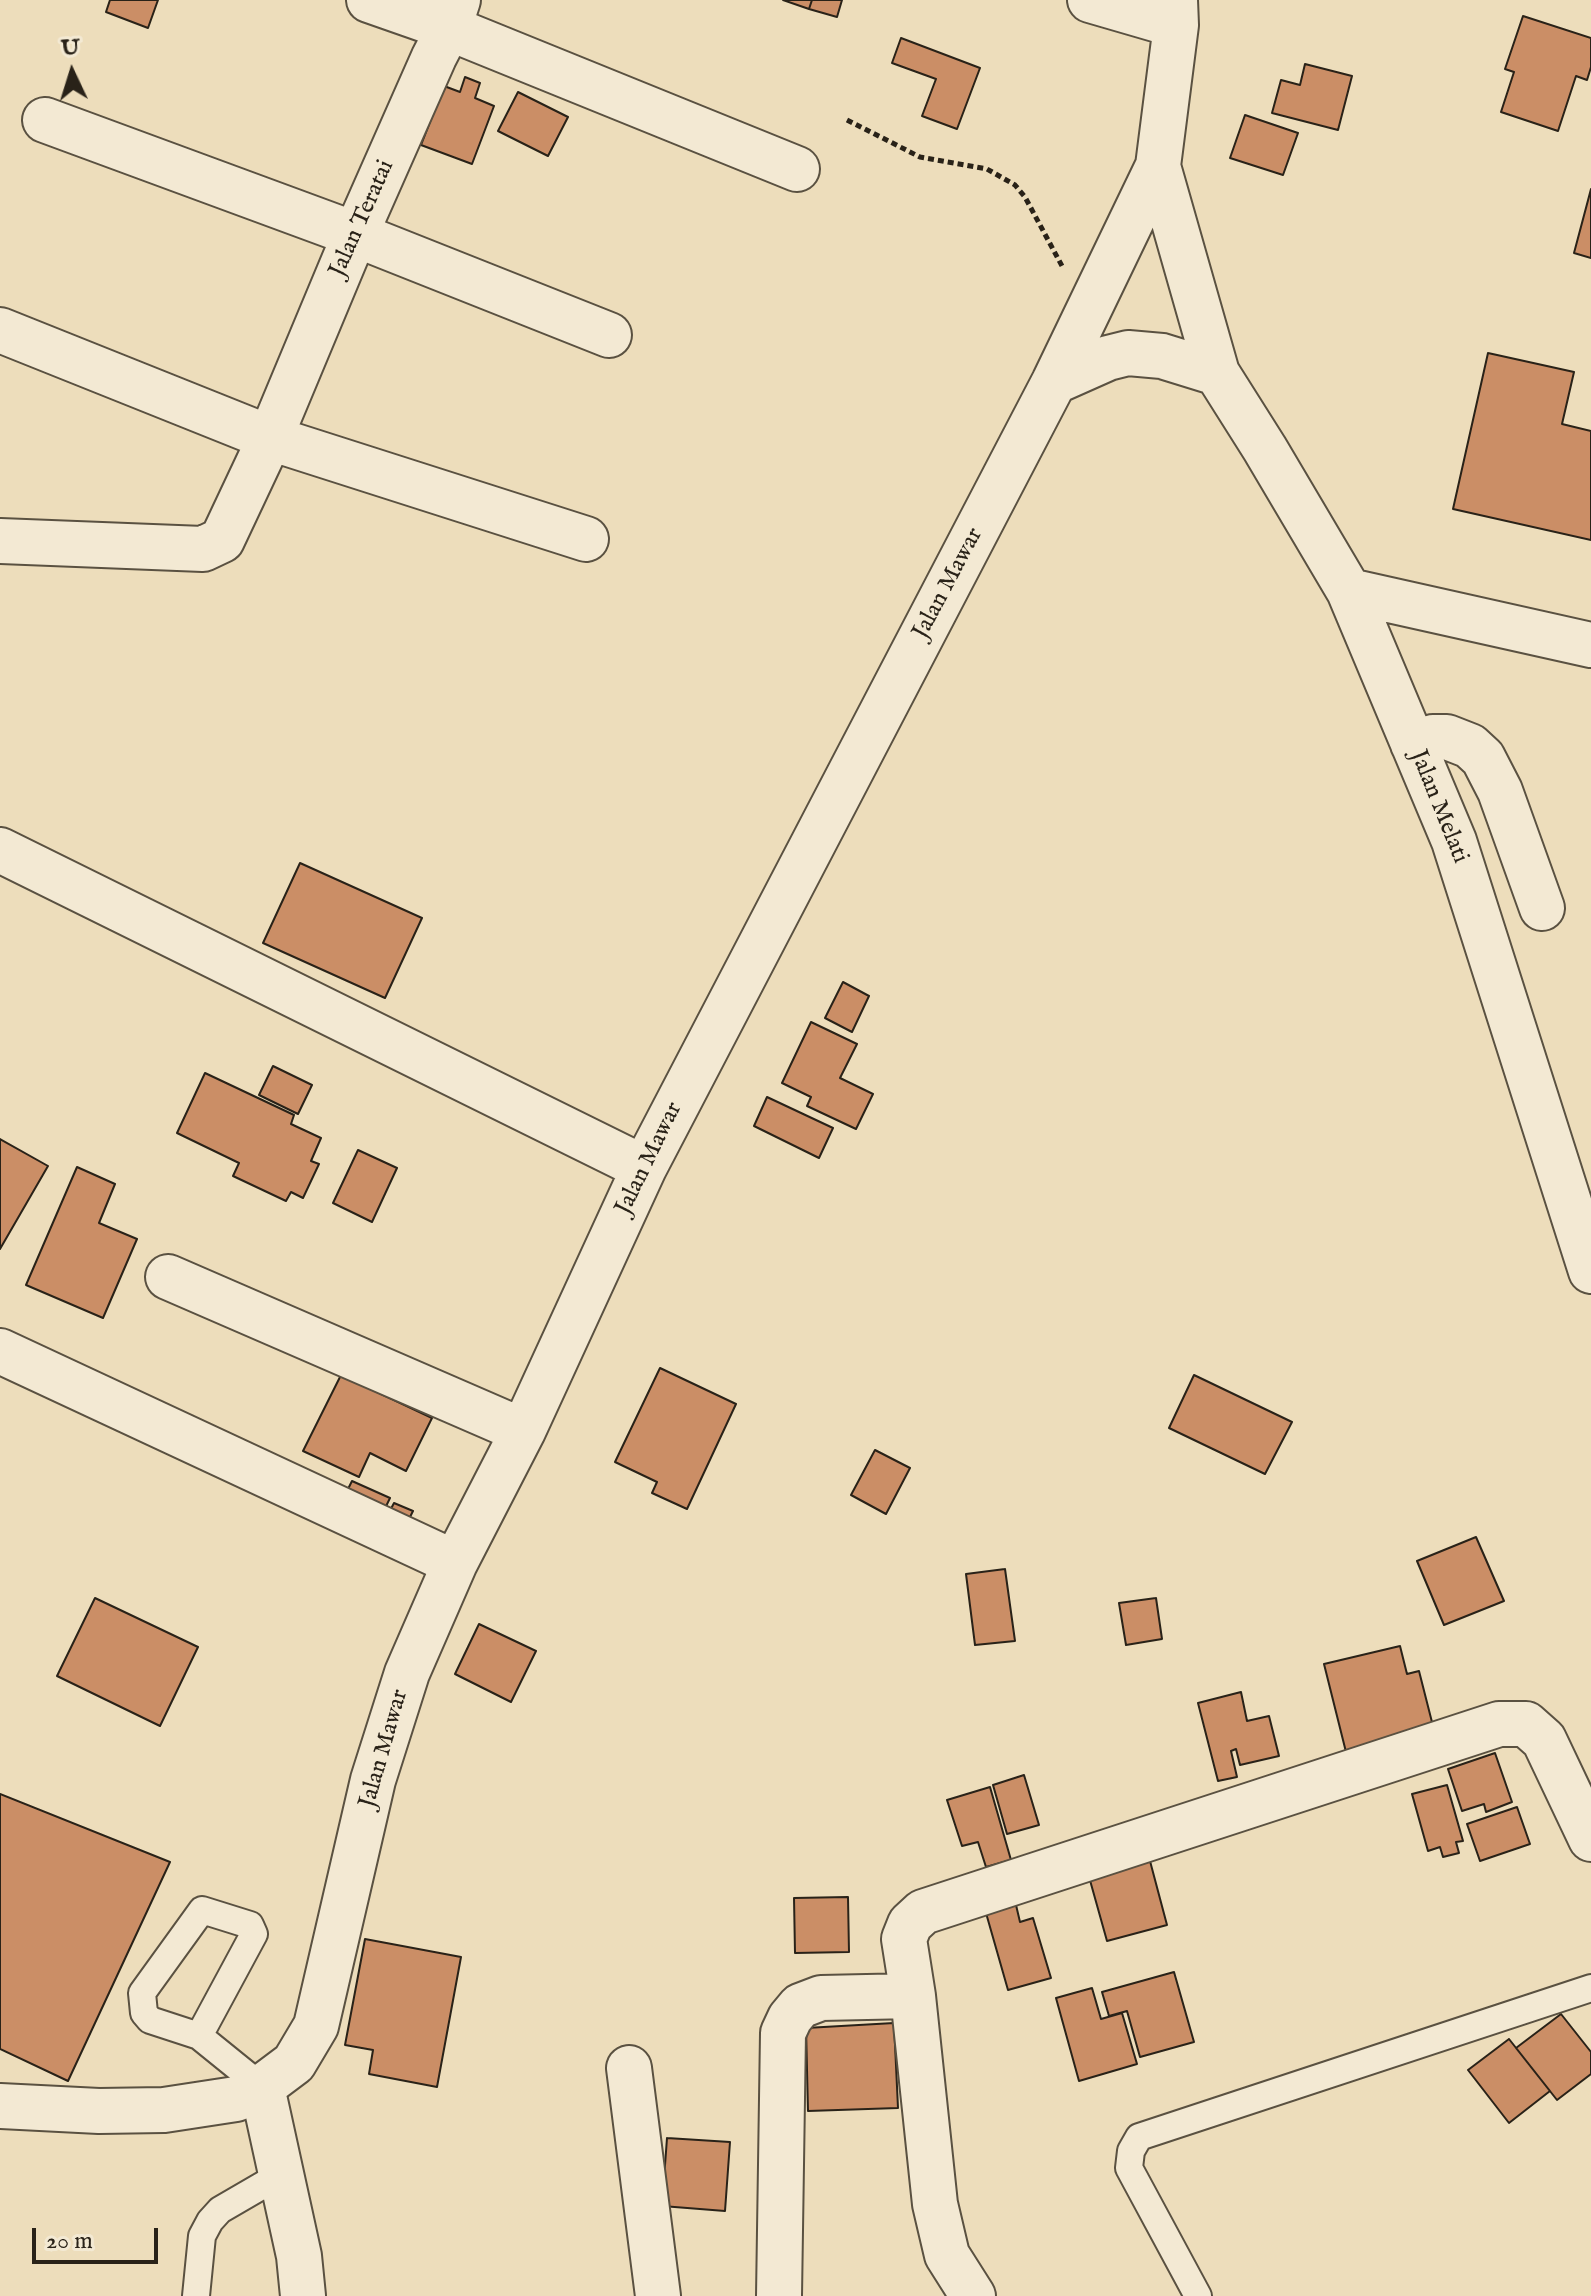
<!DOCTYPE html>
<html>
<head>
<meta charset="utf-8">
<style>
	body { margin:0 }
	#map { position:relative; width:1591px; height:2296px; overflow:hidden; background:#edddbb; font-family:"IM FELL English",serif }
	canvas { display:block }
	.north { position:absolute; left:32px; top:32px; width:80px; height:80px; -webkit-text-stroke:6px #f3e9d3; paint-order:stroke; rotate:356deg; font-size:22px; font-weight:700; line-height:32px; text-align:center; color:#292218 }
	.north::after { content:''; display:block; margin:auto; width:28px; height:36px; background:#292218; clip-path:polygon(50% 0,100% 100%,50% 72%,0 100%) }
	.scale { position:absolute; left:32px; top:2228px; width:126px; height:36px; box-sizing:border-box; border:4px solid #292218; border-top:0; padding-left:10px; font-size:24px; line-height:28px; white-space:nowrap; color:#292218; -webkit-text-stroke:6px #f3e9d3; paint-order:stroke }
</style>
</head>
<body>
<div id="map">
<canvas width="1591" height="2296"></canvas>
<div class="north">U</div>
<div class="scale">20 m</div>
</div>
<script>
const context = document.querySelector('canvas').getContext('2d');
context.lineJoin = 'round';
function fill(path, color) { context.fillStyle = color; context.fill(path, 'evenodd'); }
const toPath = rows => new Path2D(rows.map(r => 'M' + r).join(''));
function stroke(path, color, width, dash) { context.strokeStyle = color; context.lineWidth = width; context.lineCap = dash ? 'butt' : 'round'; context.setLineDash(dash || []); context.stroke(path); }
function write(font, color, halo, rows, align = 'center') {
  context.font = font + ' "IM FELL English",serif'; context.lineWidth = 6; context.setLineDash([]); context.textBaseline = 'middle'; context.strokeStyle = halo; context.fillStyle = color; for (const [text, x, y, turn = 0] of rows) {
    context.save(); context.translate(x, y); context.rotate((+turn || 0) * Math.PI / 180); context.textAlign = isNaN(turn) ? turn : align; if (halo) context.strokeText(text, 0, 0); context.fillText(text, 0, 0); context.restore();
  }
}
const building = toPath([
	[110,0,158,0,148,28,106,12,110,0],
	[783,0,812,0,809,9,783,0],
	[812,0,842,0,837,17,809,9,812,0],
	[1523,16,1591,38,1591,67,1587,80,1576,76,1558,131,1501,112,1514,72,1505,69,1523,16],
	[901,38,980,68,957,129,922,116,936,79,892,63,901,38],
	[1305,64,1352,76,1338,130,1272,113,1281,80,1300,85,1305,64],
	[465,77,480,83,475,98,494,106,472,164,421,145,444,86,460,92,465,77],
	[518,92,568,117,548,156,498,131,518,92],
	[1245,115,1298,133,1283,175,1230,158,1245,115],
	[1591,189,1591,258,1574,253,1591,189],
	[1488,353,1574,372,1562,424,1591,431,1591,540,1453,509,1488,353],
	[300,863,422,918,385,998,263,943,300,863],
	[843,982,869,996,852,1032,825,1018,843,982],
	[811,1022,857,1044,840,1078,873,1094,856,1129,807,1106,811,1097,782,1083,811,1022],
	[273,1066,312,1085,298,1114,259,1095,273,1066],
	[205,1073,294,1115,291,1124,321,1138,311,1161,319,1164,303,1198,291,1192,286,1201,233,1176,239,1163,177,1133,205,1073],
	[767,1097,833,1128,819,1158,754,1126,767,1097],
	[0,1139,48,1166,0,1249,0,1139],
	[358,1150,397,1168,372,1222,333,1203,358,1150],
	[77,1167,115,1184,99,1223,137,1239,103,1318,26,1285,77,1167],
	[660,1368,736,1404,687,1509,652,1493,657,1482,615,1462,660,1368],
	[341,1375,432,1418,406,1471,370,1453,359,1477,303,1451,341,1375],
	[1194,1375,1292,1422,1265,1474,1169,1428,1194,1375],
	[875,1450,910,1468,886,1514,851,1495,875,1450],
	[352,1481,390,1498,378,1523,340,1505,352,1481],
	[394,1503,413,1511,402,1533,383,1524,394,1503],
	[1476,1537,1504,1601,1444,1625,1417,1561,1476,1537],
	[1005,1569,1015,1641,975,1645,966,1574,1005,1569],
	[95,1598,198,1647,160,1726,57,1676,95,1598],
	[1156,1598,1162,1639,1126,1645,1119,1603,1156,1598],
	[479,1624,536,1651,511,1702,455,1674,479,1624],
	[1400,1646,1407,1674,1419,1671,1434,1730,1346,1752,1324,1664,1400,1646],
	[1241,1692,1247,1721,1269,1716,1279,1756,1240,1765,1236,1749,1231,1751,1237,1777,1218,1781,1198,1703,1241,1692],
	[1495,1753,1512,1802,1486,1812,1484,1804,1462,1811,1448,1769,1495,1753],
	[1024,1775,1039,1825,1007,1834,993,1785,1024,1775],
	[1447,1785,1463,1841,1456,1842,1459,1853,1443,1857,1440,1847,1428,1851,1412,1794,1447,1785],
	[990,1787,1011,1860,986,1867,978,1842,962,1846,947,1800,990,1787],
	[0,1794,170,1862,68,2081,0,2049,0,1794],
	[1517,1807,1530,1844,1480,1861,1467,1824,1517,1807],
	[1150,1861,1167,1925,1107,1941,1086,1866,1128,1867,1150,1861],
	[848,1897,849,1952,795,1953,794,1898,848,1897],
	[1016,1905,1020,1922,1033,1918,1051,1978,1008,1990,986,1913,1016,1905],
	[365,1939,461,1957,437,2087,369,2074,373,2050,345,2045,365,1939],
	[1174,1972,1194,2042,1140,2057,1127,2011,1109,2016,1102,1992,1174,1972],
	[1092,1988,1101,2019,1122,2013,1137,2064,1079,2081,1056,1998,1092,1988],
	[1561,2014,1591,2052,1591,2074,1557,2100,1516,2048,1561,2014],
	[894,2023,898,2108,808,2111,806,2028,894,2023],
	[1509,2039,1550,2091,1509,2123,1468,2070,1509,2039],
	[667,2138,730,2142,725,2211,662,2206,667,2138]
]);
fill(building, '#cb8e66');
stroke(building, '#292218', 2);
const service = toPath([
	[199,2036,254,1934,250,1925,202,1910,142,1993,144,2013,150,2020,199,2036,262,2087],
	[196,2296,202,2236,210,2221,220,2210,282,2174],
	[1198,2296,1129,2168,1131,2151,1139,2137,1591,1988]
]);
const minor = toPath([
	[369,0,449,28,797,169],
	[1090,0,1176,25],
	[45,120,357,235,609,335],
	[1158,166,1217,373,1265,449,1349,591,1454,841,1591,1271],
	[0,330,270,438,586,539],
	[1054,382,1108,358,1128,353,1162,356,1217,373],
	[0,541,203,549,222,540,270,438,346,256,434,57,449,28,458,0],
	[1349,591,1591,645],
	[1413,744,1433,737,1447,737,1470,746,1483,758,1500,791,1542,908],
	[0,850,644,1168],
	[168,1277,523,1431],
	[0,1351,455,1563],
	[629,2068,658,2296],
	[262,2087,299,2256,303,2296],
	[0,2106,99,2111,164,2110,236,2099,262,2087,294,2063,316,2026,373,1780,407,1673,455,1563,523,1431,644,1168,1054,382,1158,166,1176,25,1175,0],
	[779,2296,783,2033,790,2018,800,2006,821,1998,913,1996],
	[973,2296,947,2255,935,2204,913,1996,904,1939,910,1924,923,1912,1499,1724,1526,1724,1544,1740,1591,1839]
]);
stroke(service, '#5a5141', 30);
stroke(minor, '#5a5141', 48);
stroke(toPath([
	[847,120,920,157,987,169,1015,185,1025,197,1062,266]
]), '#292218', 5, [6, 4]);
stroke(service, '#f3e9d3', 26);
stroke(minor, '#f3e9d3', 44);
write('24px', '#292218', '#f3e9d3', [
	["Jalan Teratai",363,219,-66],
	["Jalan Mawar",949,584,-62],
	["Jalan Melati",1438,807,68],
	["Jalan Mawar",650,1159,-64],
	["Jalan Mawar",385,1749,-74]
]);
</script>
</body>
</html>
